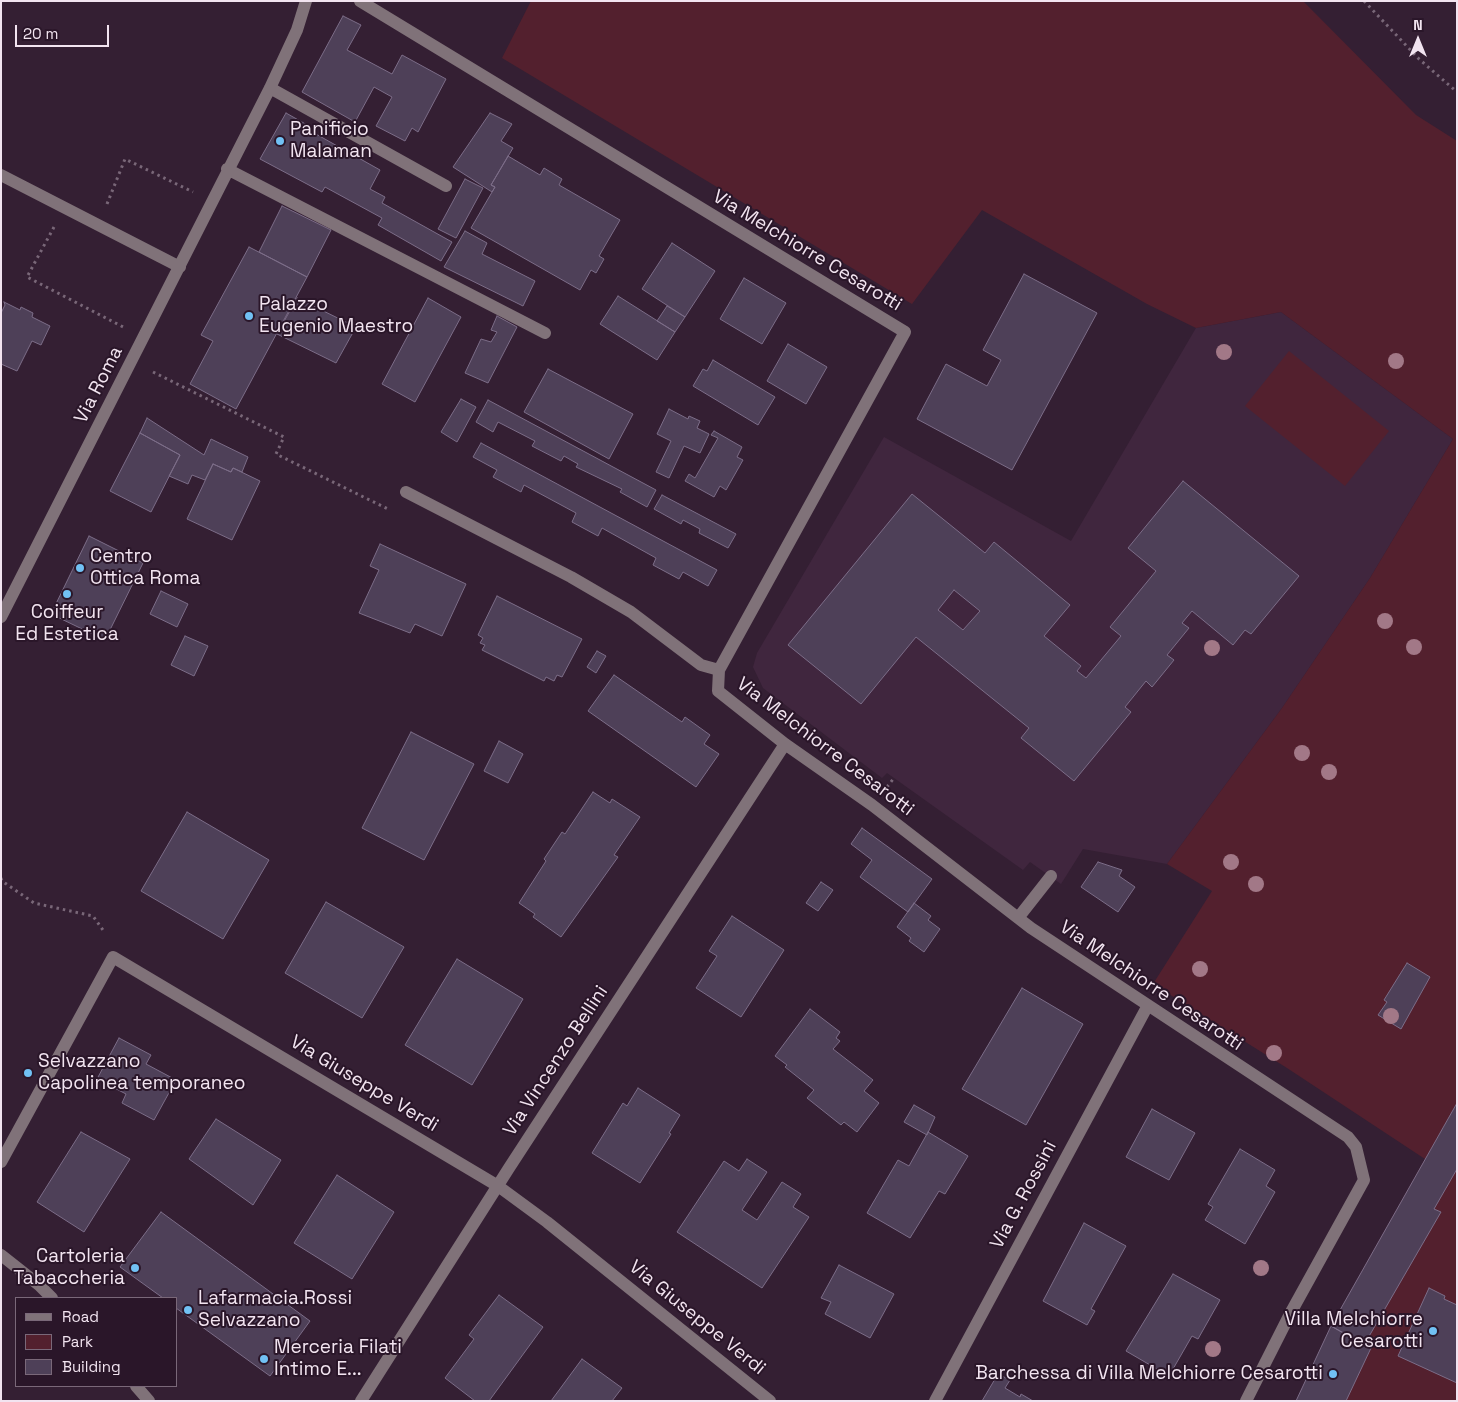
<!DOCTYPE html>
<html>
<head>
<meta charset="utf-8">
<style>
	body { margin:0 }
	#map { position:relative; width:1458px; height:1402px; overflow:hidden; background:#341f33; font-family:"Space Grotesk",sans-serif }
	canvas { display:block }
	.frame { position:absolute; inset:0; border:2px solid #f2e4f0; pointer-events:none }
	.legend { position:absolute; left:15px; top:1297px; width:162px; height:90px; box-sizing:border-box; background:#2a1629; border:1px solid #7a6879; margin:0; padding:6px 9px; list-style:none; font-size:15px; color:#f2e4f0 }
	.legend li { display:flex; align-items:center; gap:10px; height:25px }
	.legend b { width:25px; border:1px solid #7a6879 }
	.north { position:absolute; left:1393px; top:15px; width:50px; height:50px; -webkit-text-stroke:4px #2a1629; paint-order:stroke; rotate:0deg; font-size:14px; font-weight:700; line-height:20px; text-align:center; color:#f2e4f0 }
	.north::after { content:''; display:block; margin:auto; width:18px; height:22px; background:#f2e4f0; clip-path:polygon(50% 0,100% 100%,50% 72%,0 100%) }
	.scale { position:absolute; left:15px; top:25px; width:94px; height:22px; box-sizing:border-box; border:2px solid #f2e4f0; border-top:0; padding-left:6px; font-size:15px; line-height:18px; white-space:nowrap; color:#f2e4f0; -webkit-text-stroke:4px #2a1629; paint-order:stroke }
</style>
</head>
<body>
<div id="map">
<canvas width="1458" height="1402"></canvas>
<div class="frame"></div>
<ul class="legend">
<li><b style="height:6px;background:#807279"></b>Road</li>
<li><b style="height:14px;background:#53202e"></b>Park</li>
<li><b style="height:14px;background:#4e4058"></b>Building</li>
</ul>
<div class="north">N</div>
<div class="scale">20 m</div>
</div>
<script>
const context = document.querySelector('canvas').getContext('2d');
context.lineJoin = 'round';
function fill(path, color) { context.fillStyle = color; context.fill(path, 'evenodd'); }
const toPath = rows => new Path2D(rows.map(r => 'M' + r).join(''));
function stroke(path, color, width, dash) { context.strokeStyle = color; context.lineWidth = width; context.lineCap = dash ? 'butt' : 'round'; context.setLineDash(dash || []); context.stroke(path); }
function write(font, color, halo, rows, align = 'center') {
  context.font = font + ' "Space Grotesk",sans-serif'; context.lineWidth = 4; context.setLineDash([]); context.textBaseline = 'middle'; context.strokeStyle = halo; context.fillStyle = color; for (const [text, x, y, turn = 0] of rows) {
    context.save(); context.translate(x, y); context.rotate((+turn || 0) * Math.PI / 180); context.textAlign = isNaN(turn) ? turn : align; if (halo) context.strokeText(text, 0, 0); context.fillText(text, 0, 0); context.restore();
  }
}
fill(toPath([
	[1281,312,1453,439,1370,578,1282,708,1167,864,1083,849,1061,884,1030,862,1023,870,887,773,882,778,763,688,753,667,757,653,884,437,1071,541,1196,328]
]), '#40263e');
fill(toPath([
	[531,1,1303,1,1416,115,1457,141,1457,1401,1296,1401,1331,1326,1425,1159,1287,1068,1153,984,1212,891,1167,864,1282,708,1370,578,1453,439,1281,312,1196,328,1147,304,982,210,912,304,502,58],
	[1289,351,1389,431,1345,486,1245,406]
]), '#53202e');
const building = toPath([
	[343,16,361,25,347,50,392,74,402,55,446,79,418,132,412,128,405,141,376,126,392,97,374,87,355,122,302,92,343,16],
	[286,113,309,126,307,129,380,170,370,189,385,197,382,203,452,242,441,261,378,225,382,218,325,187,322,192,260,159,286,113],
	[490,113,512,124,501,141,513,148,491,185,495,187,492,192,453,167,490,113],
	[508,156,540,175,544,168,562,179,559,185,620,220,599,256,604,259,596,273,591,270,580,290,471,228,495,187,491,185,508,156],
	[465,179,483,188,456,238,438,229,465,179],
	[282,206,331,230,307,277,259,252,282,206],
	[465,231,487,243,482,254,535,281,523,306,444,267,465,231],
	[672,243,715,271,685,317,642,289,672,243],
	[249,247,307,277,236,409,190,384,213,341,201,335,249,247],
	[1024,274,1097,313,1012,470,917,419,946,364,987,386,1001,360,983,350,1024,274],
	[744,278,786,303,762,344,720,319,744,278],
	[618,296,675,332,657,360,600,324,618,296],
	[297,298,356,327,336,363,277,334,297,298],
	[428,298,461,317,415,402,382,384,428,298],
	[4,302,20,310,21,307,33,313,32,317,50,326,41,345,32,341,17,371,1,364,1,313,5,305,4,302],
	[667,306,685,317,675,332,657,321,667,306],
	[497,316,517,327,488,383,465,373,481,339,491,342,497,332,491,330,497,316],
	[788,344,827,367,806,404,767,381,788,344],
	[713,360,775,397,758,425,693,386,703,369,707,371,713,360],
	[548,369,633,414,609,459,524,412,548,369],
	[461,399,476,407,457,442,441,432,461,399],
	[488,400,656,490,647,507,620,492,622,489,576,467,578,464,564,456,561,461,532,446,535,441,498,422,493,432,476,422,488,400],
	[669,409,688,419,689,416,700,421,697,428,709,434,700,453,684,446,669,478,656,472,671,441,657,434,669,409],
	[147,418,204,455,211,439,248,457,242,472,233,468,231,472,213,464,205,480,192,475,188,484,169,476,180,455,140,433,147,418],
	[714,431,742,447,737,457,743,460,726,490,720,486,714,497,685,481,689,474,695,478,718,438,711,435,714,431],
	[140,433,180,455,151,512,110,491,140,433],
	[481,443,717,570,708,586,683,572,679,579,653,565,656,558,602,528,598,536,572,522,576,513,524,485,521,492,493,477,497,470,473,457,481,443],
	[213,464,231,472,233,468,260,481,232,540,187,519,213,464],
	[1183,481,1299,576,1251,634,1245,630,1233,645,1192,611,1182,623,1189,628,1167,655,1174,660,1152,687,1146,681,1125,707,1131,712,1074,781,1021,738,1029,728,916,637,861,704,788,645,912,494,985,553,994,542,1070,605,1044,636,1081,666,1077,671,1086,678,1121,636,1110,627,1156,571,1128,548,1183,481],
	[954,590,980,611,963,630,938,610,954,590],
	[662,495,736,534,728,548,699,533,700,529,683,520,681,524,654,509,662,495],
	[89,536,143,563,105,640,51,614,89,536],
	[380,544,466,584,442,636,415,624,410,633,359,613,379,570,370,566,380,544],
	[161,591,188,604,177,627,150,614,161,591],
	[497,596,582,639,562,677,557,675,554,681,546,677,544,681,482,650,485,645,480,643,483,638,478,635,497,596],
	[185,636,208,646,194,676,171,665,185,636],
	[597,651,606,656,596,673,587,667,597,651],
	[614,675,682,722,685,717,710,735,704,744,719,754,696,787,588,711,614,675],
	[411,732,474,764,424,860,362,828,411,732],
	[499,741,523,754,508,783,484,771,499,741],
	[593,792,610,803,612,799,640,817,614,855,618,857,561,937,533,917,535,914,519,903,546,861,544,859,562,832,565,834,593,792],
	[187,812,269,860,223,939,141,891,187,812],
	[862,828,932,879,908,912,860,877,872,860,851,844,862,828],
	[1098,862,1122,870,1119,876,1135,887,1118,912,1081,887,1098,862],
	[821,882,833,890,818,911,806,903,821,882],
	[326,902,404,947,362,1018,285,973,326,902],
	[914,903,931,916,928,920,940,929,924,952,909,941,911,938,897,927,914,903],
	[732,916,784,950,741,1017,696,988,717,956,709,951,732,916],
	[457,959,523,999,472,1085,405,1045,457,959],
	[1407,963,1430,977,1401,1029,1378,1015,1387,1002,1384,1000,1407,963],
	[1022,988,1083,1024,1026,1125,962,1089,1022,988],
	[810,1009,840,1032,836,1038,840,1041,833,1049,873,1080,864,1091,879,1103,857,1132,844,1122,841,1125,807,1098,814,1090,785,1067,787,1065,775,1056,810,1009],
	[119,1038,151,1055,146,1064,176,1080,154,1120,122,1103,126,1094,97,1079,119,1038],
	[638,1088,680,1115,669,1133,671,1134,640,1183,592,1153,623,1103,627,1106,638,1088],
	[1457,1103,1457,1169,1434,1209,1441,1212,1364,1345,1331,1326,1457,1103],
	[914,1105,935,1117,927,1135,904,1122,914,1105],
	[1152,1109,1195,1133,1169,1180,1126,1157,1152,1109],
	[216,1119,281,1160,253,1205,189,1159,216,1119],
	[81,1132,130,1159,84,1232,37,1202,81,1132],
	[928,1132,968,1156,945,1194,939,1191,910,1238,867,1213,898,1160,909,1166,928,1132],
	[1240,1149,1275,1170,1266,1186,1275,1192,1245,1244,1205,1220,1213,1207,1208,1204,1240,1149],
	[747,1159,767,1172,742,1210,757,1220,782,1182,801,1194,793,1207,809,1217,762,1288,677,1232,724,1161,739,1171,747,1159],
	[337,1175,394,1212,352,1279,294,1243,337,1175],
	[161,1212,310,1321,270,1376,176,1308,176,1298,163,1298,120,1267,161,1212],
	[1084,1223,1126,1246,1091,1309,1095,1311,1087,1325,1043,1301,1084,1223],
	[839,1265,894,1294,870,1338,825,1314,831,1302,821,1298,839,1265],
	[1173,1274,1220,1300,1198,1339,1192,1336,1169,1376,1126,1351,1173,1274],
	[1429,1288,1445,1296,1444,1299,1457,1305,1457,1383,1398,1356,1429,1288],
	[499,1295,543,1327,489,1401,475,1401,445,1378,474,1339,469,1335,499,1295],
	[1331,1326,1371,1348,1346,1401,1296,1401,1331,1326],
	[582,1359,622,1388,612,1401,551,1401,582,1359],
	[998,1374,1010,1380,1005,1388,1020,1397,1021,1394,1033,1401,982,1401,998,1374]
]);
fill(building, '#4e4058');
stroke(building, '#7c6d88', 1);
stroke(toPath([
	[1364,1,1419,59,1457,92],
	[107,204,125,159,193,192],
	[54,227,27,277,125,328],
	[153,372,284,437,276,454,390,510],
	[887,787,894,778],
	[1,878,2,881,34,903,93,916,105,933]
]), '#796778', 3, [2.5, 4]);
stroke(toPath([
	[360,1,905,332,719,670,718,691,785,744,872,805,1031,928,1348,1137,1356,1147,1364,1180,1290,1314,1246,1401],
	[270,88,446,186],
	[227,169,545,333],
	[1,175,180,267],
	[406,492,571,577,631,612,701,665,719,670],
	[1,617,270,88,297,30,306,1],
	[1018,918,1051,876],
	[1,1162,113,957,498,1186,547,1222,770,1401],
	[1,1255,39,1285,52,1298],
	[136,1386,149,1401],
	[361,1401,509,1168,785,744],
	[935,1401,1147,1007]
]), '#807279', 12);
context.fillStyle = '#a27887';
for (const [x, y] of [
	[1224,352],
	[1396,361],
	[1385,621],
	[1414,647],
	[1212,648],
	[1302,753],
	[1329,772],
	[1231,862],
	[1256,884],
	[1200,969],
	[1391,1016],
	[1274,1053],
	[1261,1268],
	[1213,1349]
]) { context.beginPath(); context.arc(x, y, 8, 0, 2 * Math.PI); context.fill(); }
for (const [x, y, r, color] of [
	[280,141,5,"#71c1f4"],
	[249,316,5,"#71c1f4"],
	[80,568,5,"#71c1f4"],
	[67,594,5,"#71c1f4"],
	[28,1073,5,"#71c1f4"],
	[135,1268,5,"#71c1f4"],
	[188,1310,5,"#71c1f4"],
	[1433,1331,5,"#71c1f4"],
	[264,1359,5,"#71c1f4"],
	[1333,1374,5,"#71c1f4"]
]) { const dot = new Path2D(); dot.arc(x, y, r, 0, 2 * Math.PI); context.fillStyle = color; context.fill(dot); stroke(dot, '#2a1629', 2); }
write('19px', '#f2e4f0', '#2a1629', [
	["Panificio",290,130],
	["Malaman",290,152],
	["Palazzo",259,305],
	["Eugenio Maestro",259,327],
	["Centro",90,557],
	["Ottica Roma",90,579],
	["Coiffeur",67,613,"center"],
	["Ed Estetica",67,635,"center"],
	["Selvazzano",38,1062],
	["Capolinea temporaneo",38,1084],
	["Cartoleria",125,1257,"right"],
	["Tabaccheria",125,1279,"right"],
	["Lafarmacia.Rossi",198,1299],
	["Selvazzano",198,1321],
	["Villa Melchiorre",1423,1320,"right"],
	["Cesarotti",1423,1342,"right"],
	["Merceria Filati",274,1348],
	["Intimo E...",274,1370],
	["Barchessa di Villa Melchiorre Cesarotti",1323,1374,"right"]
], 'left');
write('19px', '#f2e4f0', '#2a1629', [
	["Via Melchiorre Cesarotti",807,251,31],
	["Via Roma",99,385,-63],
	["Via Melchiorre Cesarotti",825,747,37],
	["Via Melchiorre Cesarotti",1151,986,34],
	["Via Vincenzo Bellini",556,1061,-57],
	["Via Giuseppe Verdi",364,1084,31],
	["Via G. Rossini",1024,1195,-62],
	["Via Giuseppe Verdi",697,1318,39]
]);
</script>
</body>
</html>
